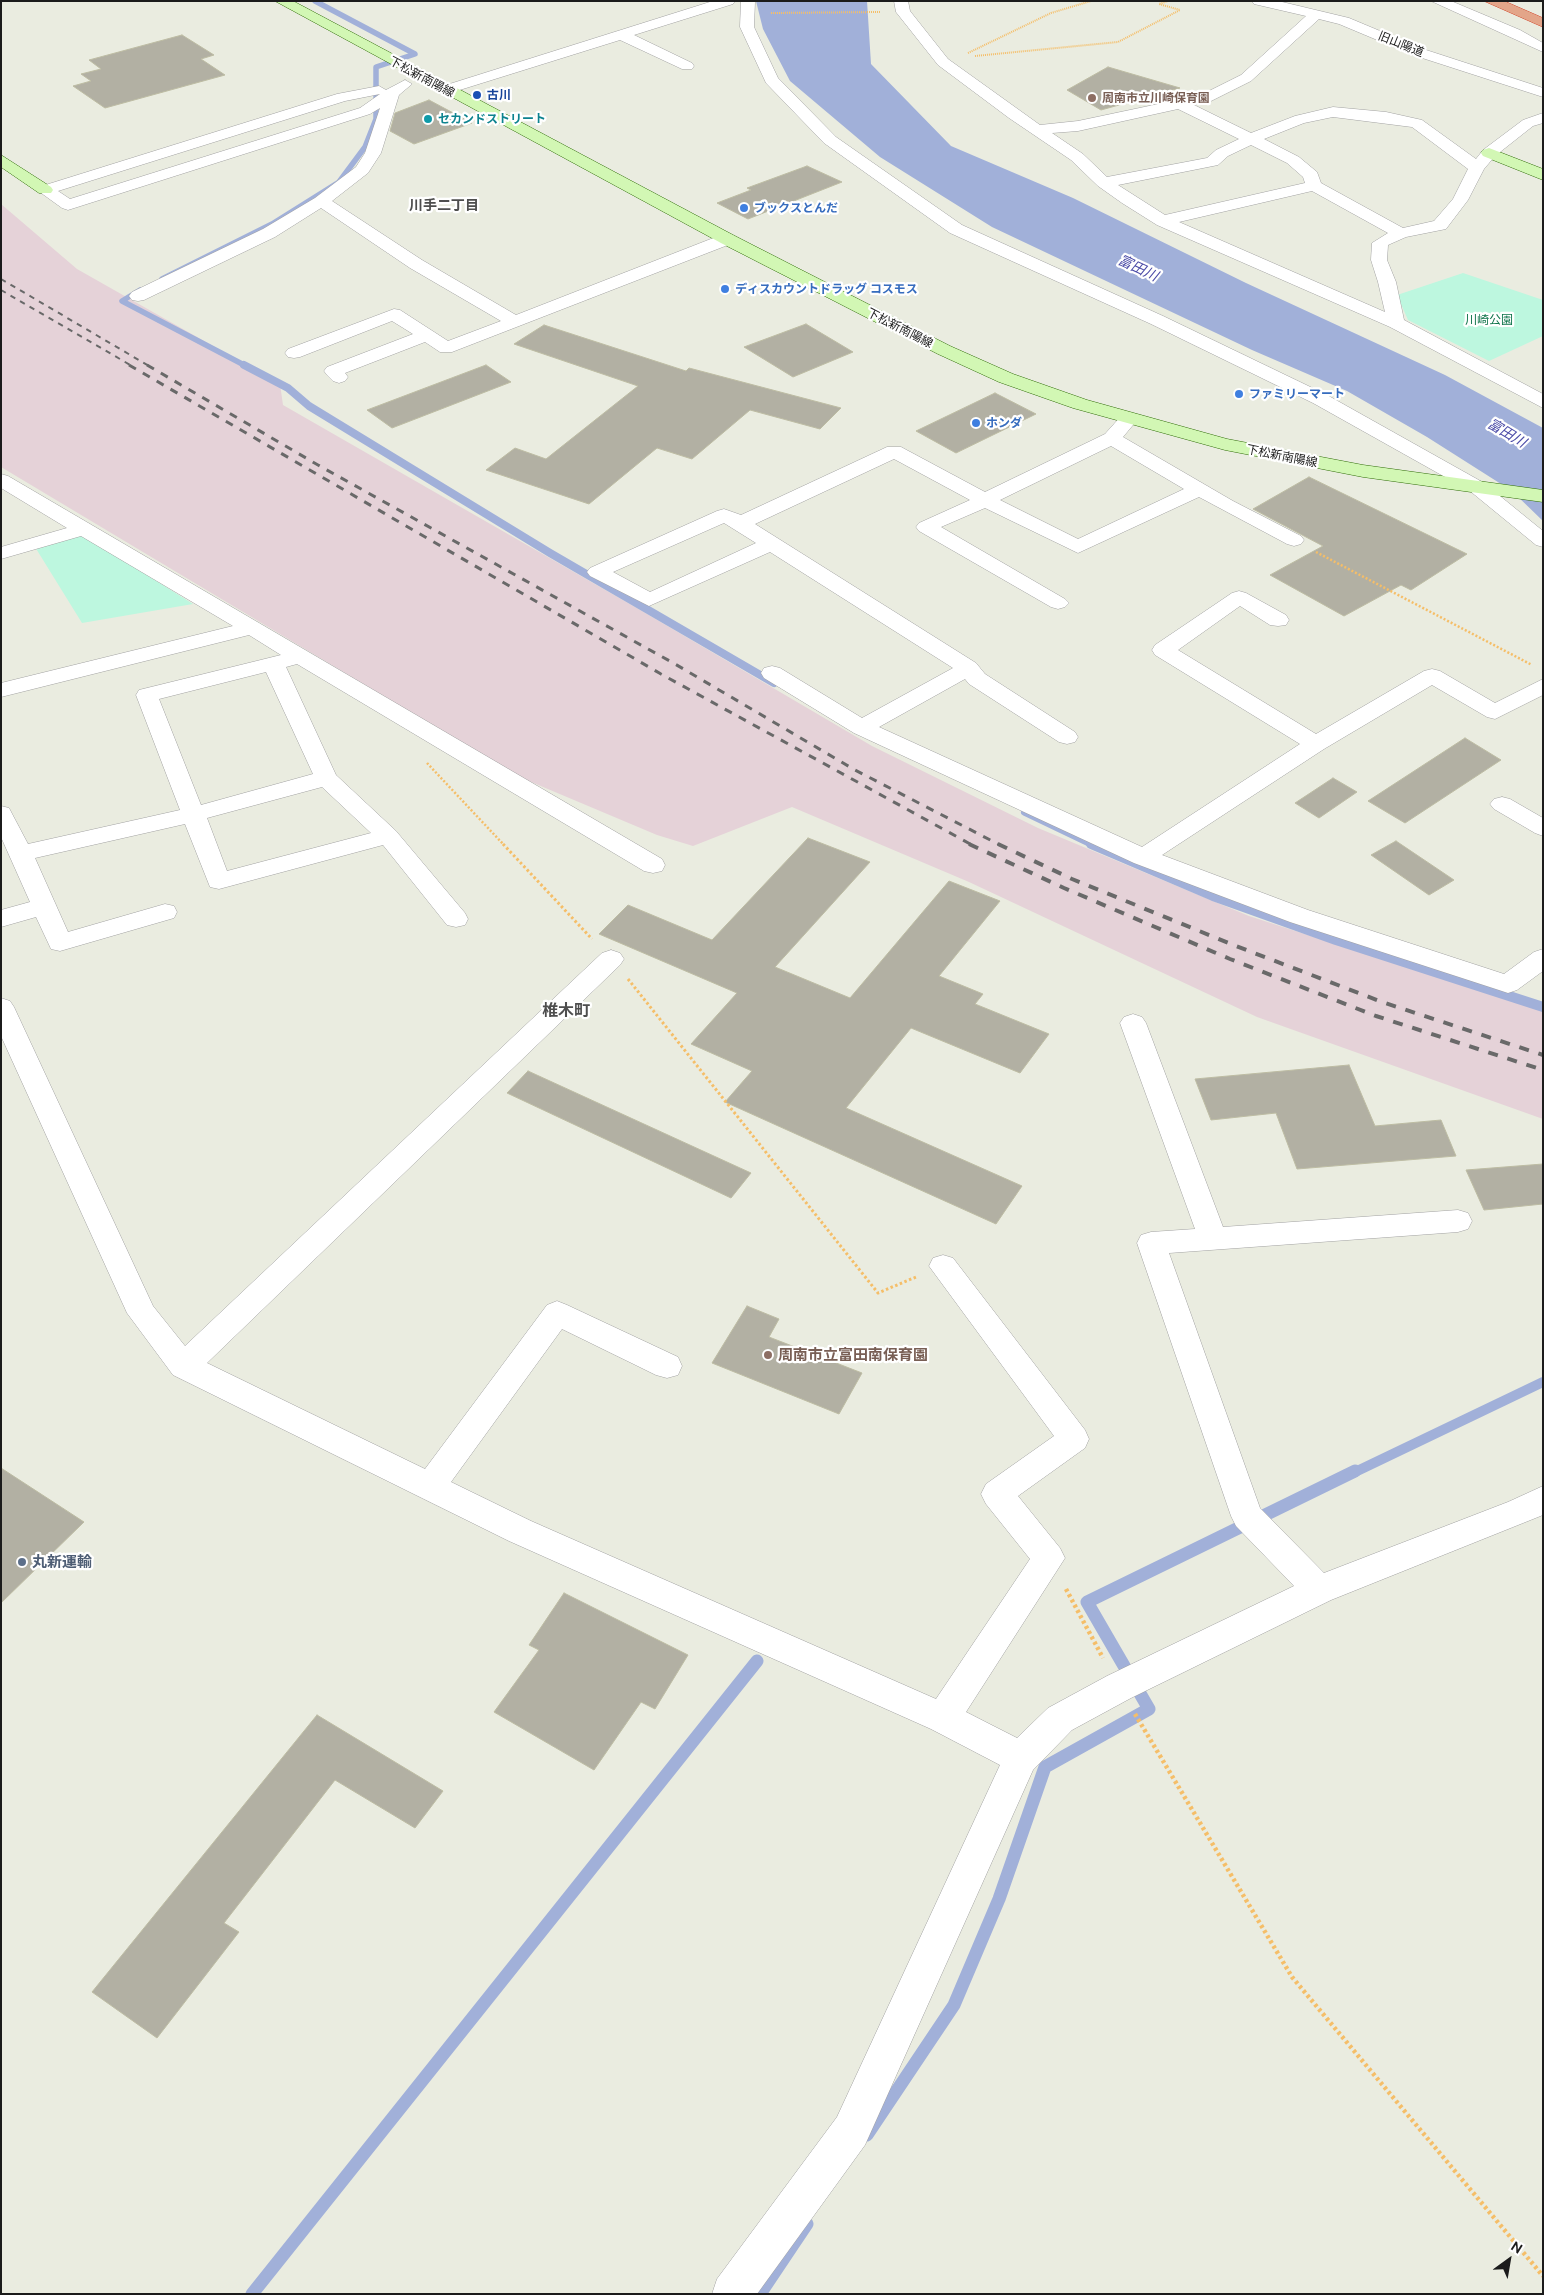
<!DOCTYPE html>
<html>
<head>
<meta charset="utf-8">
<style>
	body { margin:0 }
	#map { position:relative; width:1544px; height:2295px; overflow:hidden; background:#eaece0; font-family:Ubuntu,sans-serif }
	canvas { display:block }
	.frame { position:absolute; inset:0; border:2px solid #1b1b1b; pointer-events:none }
	.north { position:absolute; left:1484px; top:2235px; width:50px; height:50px; -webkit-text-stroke:4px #fff; paint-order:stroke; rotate:32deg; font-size:14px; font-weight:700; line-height:20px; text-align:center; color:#1b1b1b }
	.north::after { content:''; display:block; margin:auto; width:18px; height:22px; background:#1b1b1b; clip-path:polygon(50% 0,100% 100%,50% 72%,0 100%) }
</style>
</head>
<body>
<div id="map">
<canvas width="1544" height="2295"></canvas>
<div class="frame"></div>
<div class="north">N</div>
</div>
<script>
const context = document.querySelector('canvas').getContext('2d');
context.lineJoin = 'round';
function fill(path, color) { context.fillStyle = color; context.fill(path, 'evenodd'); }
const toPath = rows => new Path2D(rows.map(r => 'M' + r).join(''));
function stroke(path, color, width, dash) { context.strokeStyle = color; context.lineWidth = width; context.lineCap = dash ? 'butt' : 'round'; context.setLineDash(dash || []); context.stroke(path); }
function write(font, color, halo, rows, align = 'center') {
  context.font = font + ' Ubuntu,"Noto Sans JP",sans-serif'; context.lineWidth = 4.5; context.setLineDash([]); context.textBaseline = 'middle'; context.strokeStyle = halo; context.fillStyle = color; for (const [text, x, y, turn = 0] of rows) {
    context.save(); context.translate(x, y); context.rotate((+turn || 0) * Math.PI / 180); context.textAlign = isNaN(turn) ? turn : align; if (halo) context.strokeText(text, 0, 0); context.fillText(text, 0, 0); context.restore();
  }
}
fill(toPath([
	[1,204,77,269,280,384,283,405,642,611,872,746,1038,828,1249,916,1543,1011,1543,1119,1257,1017,969,882,792,807,693,846,657,835,517,776,1,467]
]), '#e5d2d8');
fill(toPath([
	[1463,273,1543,300,1543,336,1489,361,1408,320,1397,295],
	[82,534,193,604,82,623,35,547]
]), '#bdf7df');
fill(toPath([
	[756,1,867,1,871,64,951,146,1073,198,1246,283,1445,375,1543,428,1543,521,1512,491,1427,437,1347,391,1252,350,992,227,880,157,790,81,763,29]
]), '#a1b0d9');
stroke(toPath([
	[162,279,272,224,339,182,365,147,376,119,376,67,415,54,315,1],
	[140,290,122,301,246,366]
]), '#a1b0d9', 5.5);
stroke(toPath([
	[244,365,288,388,309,406,550,553,774,683],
	[1025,812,1094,845]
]), '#a1b0d9', 8);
stroke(toPath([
	[1091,844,1213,896,1336,940,1543,1007],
	[1353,1473,1543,1382]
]), '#a1b0d9', 10);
stroke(toPath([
	[867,2135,954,2005,999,1899,1045,1767,1149,1709,1087,1602,1355,1471],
	[252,2294,757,1661],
	[760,2294,807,2224]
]), '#a1b0d9', 13);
const building = toPath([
	[182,35,214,55,201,59,225,75,105,108,73,86,91,81,81,74,101,69,89,60,182,35],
	[1108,67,1180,88,1101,110,1067,90,1108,67],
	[429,100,472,123,414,144,390,131,395,113,429,100],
	[807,166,842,182,748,219,717,203,751,190,747,188,807,166],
	[806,324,853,352,793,377,744,347,806,324],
	[544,325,686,371,689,368,841,408,820,429,750,410,692,459,657,448,589,504,486,470,515,448,546,459,638,386,514,344,544,325],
	[486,365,511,382,392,428,367,410,486,365],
	[995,393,1036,414,956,453,916,431,995,393],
	[1309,477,1467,554,1411,590,1401,585,1344,616,1270,575,1323,546,1253,509,1309,477],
	[1465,738,1501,760,1405,823,1368,801,1465,738],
	[1333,778,1357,792,1319,818,1295,803,1333,778],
	[808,838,870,862,775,967,850,998,949,881,1000,901,939,976,983,994,975,1004,1049,1034,1020,1073,911,1028,846,1108,1022,1186,996,1224,725,1102,752,1071,691,1044,737,993,599,934,628,905,712,940,808,838],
	[1396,841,1454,880,1429,895,1371,855,1396,841],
	[1349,1065,1375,1126,1441,1120,1456,1156,1297,1169,1276,1113,1211,1120,1195,1079,1349,1065],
	[528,1071,751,1173,731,1198,507,1093,528,1071],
	[1543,1164,1543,1204,1484,1210,1466,1170,1543,1164],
	[747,1306,779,1319,769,1337,862,1373,839,1414,712,1363,747,1306],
	[1,1468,84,1522,1,1603,1,1468],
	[564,1593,688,1655,655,1709,641,1702,594,1770,494,1712,539,1650,529,1645,564,1593],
	[317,1715,443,1791,415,1828,335,1780,224,1923,239,1932,157,2038,92,1992,317,1715]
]);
fill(building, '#b2b0a3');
stroke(building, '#bdbca3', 1);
const street = toPath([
	[713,1,735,1,733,4,634,35,692,63,694,66,692,69,682,69,620,40,450,93,440,93,438,90,440,87,713,1],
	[741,1,755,1,754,27,778,78,836,137,962,225,1163,316,1327,395,1484,483,1543,531,1543,547,1536,545,1470,491,1313,403,1151,324,950,233,824,143,766,83,740,27,741,1],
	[894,1,908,1,910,11,948,59,1040,125,1078,121,1201,95,1241,75,1306,16,1254,4,1252,1,1278,1,1349,18,1423,49,1543,88,1543,97,1413,55,1339,24,1319,19,1251,81,1211,101,1194,105,1251,133,1295,116,1333,107,1386,112,1422,120,1476,159,1483,150,1523,120,1543,113,1543,123,1533,126,1495,156,1484,169,1468,200,1446,229,1406,237,1388,245,1387,260,1396,282,1404,320,1543,394,1543,408,1390,327,1157,225,1122,203,1098,186,1071,160,1009,118,938,65,896,12,894,1],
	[1178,109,1239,139,1216,150,1207,158,1107,177,1083,154,1052,133,1078,131,1178,109],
	[1333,117,1412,127,1468,169,1453,199,1434,221,1403,228,1321,183,1317,172,1299,157,1264,139,1304,123,1333,117],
	[1251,145,1287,163,1303,177,1305,183,1165,215,1118,185,1218,165,1228,156,1251,145],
	[1312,191,1388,233,1372,243,1371,260,1378,282,1385,312,1179,222,1312,191],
	[1431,1,1451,1,1520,30,1543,43,1543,52,1431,1],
	[405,80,412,84,399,95,381,153,368,173,332,201,422,260,516,315,721,235,727,234,733,235,735,239,733,243,452,352,440,352,425,342,345,373,348,377,345,381,339,383,333,381,327,375,324,371,327,367,413,334,392,321,300,357,294,358,288,357,285,353,288,349,394,309,400,310,448,341,501,321,410,268,321,208,275,237,144,300,138,301,132,300,129,296,132,292,263,229,315,198,356,167,365,153,380,108,370,114,68,210,62,208,37,190,39,187,337,94,379,86,386,90,405,80],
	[380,94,360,108,70,199,58,191,345,101,380,94],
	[1129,413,1136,415,1138,419,1123,437,1233,501,1301,536,1304,540,1301,544,1294,546,1287,544,1199,497,1078,553,985,508,941,527,1065,599,1069,603,1065,607,1058,609,1051,607,919,531,916,527,919,523,970,500,894,459,755,524,976,663,985,674,1075,732,1078,737,1075,742,1067,744,1059,742,969,684,965,679,879,727,1142,847,1300,744,1155,655,1152,650,1155,645,1232,593,1239,591,1246,593,1286,615,1289,620,1286,625,1278,626,1270,625,1240,606,1178,650,1316,734,1424,671,1432,669,1440,671,1495,703,1543,679,1543,695,1495,719,1487,717,1432,685,1324,749,1162,855,1308,910,1504,974,1534,952,1543,949,1543,971,1517,990,1508,993,1499,990,1290,922,1134,863,854,733,764,678,761,673,764,668,772,666,780,668,862,718,953,668,770,552,649,606,590,576,587,572,590,568,717,511,724,509,741,515,887,447,901,447,985,492,1105,434,1122,415,1129,413],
	[1111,446,1184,489,1078,539,1000,500,1111,446],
	[724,523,756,543,650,592,613,572,724,523],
	[1,474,8,476,662,859,665,865,662,871,653,873,644,871,297,664,286,667,336,775,396,831,465,913,468,919,465,925,456,927,447,925,383,845,219,889,210,887,185,824,35,858,68,932,165,904,174,906,177,912,174,918,60,951,51,949,36,917,1,927,1,910,30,902,1,837,1,806,9,808,28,844,180,810,136,695,139,690,281,655,249,635,1,697,1,683,233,626,81,536,1,559,1,547,67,528,1,488,1,474],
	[266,672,313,774,201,805,159,699,266,672],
	[322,787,371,833,227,871,207,818,322,787],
	[1502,797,1510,799,1543,818,1543,836,1535,833,1494,809,1490,804,1494,799,1502,797],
	[611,950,620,953,624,959,620,965,207,1363,425,1469,547,1305,557,1301,567,1305,678,1357,682,1366,678,1375,667,1378,656,1375,562,1329,451,1482,531,1521,936,1699,1030,1559,986,1504,981,1494,986,1484,1054,1436,929,1266,933,1258,943,1255,953,1258,1085,1430,1089,1439,1085,1448,1018,1496,1060,1548,1065,1558,966,1712,1017,1738,1048,1708,1107,1676,1294,1586,1236,1526,1231,1516,1137,1243,1141,1235,1151,1232,1195,1229,1120,1023,1124,1017,1133,1014,1142,1017,1146,1023,1223,1227,1458,1210,1468,1213,1472,1221,1468,1229,1458,1232,1169,1253,1260,1508,1324,1573,1508,1502,1543,1486,1543,1515,1331,1600,1131,1698,1072,1730,1033,1770,865,2145,757,2294,712,2294,717,2279,837,2117,1000,1765,931,1729,509,1541,173,1375,127,1313,1,1036,1,998,10,1001,14,1007,153,1306,185,1346,602,953,611,950]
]);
const secondary = toPath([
	[275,1,293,1,733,235,950,346,1013,374,1087,400,1227,439,1363,465,1543,490,1543,502,1363,477,1225,450,1073,408,999,382,938,354,721,243,275,1],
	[1489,148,1543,169,1543,180,1483,156,1481,153,1483,150,1489,148],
	[1,155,51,187,53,190,51,193,39,193,1,167,1,155]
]);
const highway = toPath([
	[1484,1,1504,1,1543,18,1543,27,1484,1]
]);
stroke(street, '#a2a2a2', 1);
stroke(secondary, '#2f6c08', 1);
stroke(highway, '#d04328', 1);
stroke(toPath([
	[771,13,880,12],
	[968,53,1051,13,1091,1],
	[975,56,1118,42,1180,10,1159,4,1168,1]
]), '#f5be68', 2, [1, 1]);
stroke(toPath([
	[1316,552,1532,665],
	[427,763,504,845]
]), '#f5be68', 2.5, [2, 2]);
stroke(toPath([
	[503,844,592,939],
	[628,979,878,1293,916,1277]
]), '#f5be68', 3, [2.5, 2.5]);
stroke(toPath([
	[1066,1589,1103,1658],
	[1135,1714,1292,1977,1543,2276]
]), '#f5be68', 4.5, [3, 3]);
fill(street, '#fff');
fill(secondary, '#d2f7b4');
fill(highway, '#e3a589');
stroke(toPath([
	[1,279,149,366],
	[1,290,132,366]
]), '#696969', 2, [5.5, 5.5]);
stroke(toPath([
	[129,365,661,674,972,845],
	[147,365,318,465,675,664,855,770,1000,845]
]), '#696969', 3, [8, 8]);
stroke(toPath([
	[969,844,1064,888,1230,959,1376,1016,1543,1070],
	[998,844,1072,879,1236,946,1382,1002,1543,1055]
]), '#696969', 4, [10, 10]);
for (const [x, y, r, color] of [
	[477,95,5,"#1a4fb4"],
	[1092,98,5,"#8d6e63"],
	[428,119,5,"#0f9aa8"],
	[744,208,5,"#3f7fe0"],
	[725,289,5,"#3f7fe0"],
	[1239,394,5,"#3f7fe0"],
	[976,423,5,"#3f7fe0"],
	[768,1355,5,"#8d6e63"],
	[22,1562,5,"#5c6f8a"]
]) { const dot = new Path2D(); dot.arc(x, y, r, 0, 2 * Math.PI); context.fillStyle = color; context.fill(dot); stroke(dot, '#fff', 2); }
write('12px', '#1b1b1b', '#fff', [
	["旧山陽道",1401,44,22],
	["下松新南陽線",422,77,28],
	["下松新南陽線",900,328,27],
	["下松新南陽線",1282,456,11]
]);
write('bold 12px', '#164399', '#fff', [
	["古川",487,95]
], 'left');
write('bold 12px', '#785e54', '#fff', [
	["周南市立川崎保育園",1102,98]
], 'left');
write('bold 12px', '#0d838f', '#fff', [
	["セカンドストリート",438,119]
], 'left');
write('bold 12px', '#366cbe', '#fff', [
	["ブックスとんだ",754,208],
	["ディスカウントドラッグ コスモス",735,289],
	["ファミリーマート",1249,394],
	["ホンダ",986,423]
], 'left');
write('12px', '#0e744a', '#fff', [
	["川崎公園",1489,320]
]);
write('bold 14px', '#4e4e4e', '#fff', [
	["川手二丁目",444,205]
]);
write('italic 14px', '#4b4ba7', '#fff', [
	["富田川",1138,268,25],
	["富田川",1507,433,31]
]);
write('bold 15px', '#785e54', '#fff', [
	["周南市立富田南保育園",778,1355]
], 'left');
write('bold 15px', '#4e5e75', '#fff', [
	["丸新運輸",32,1562]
], 'left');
write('bold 16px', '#4e4e4e', '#fff', [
	["椎木町",566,1011]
]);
</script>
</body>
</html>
